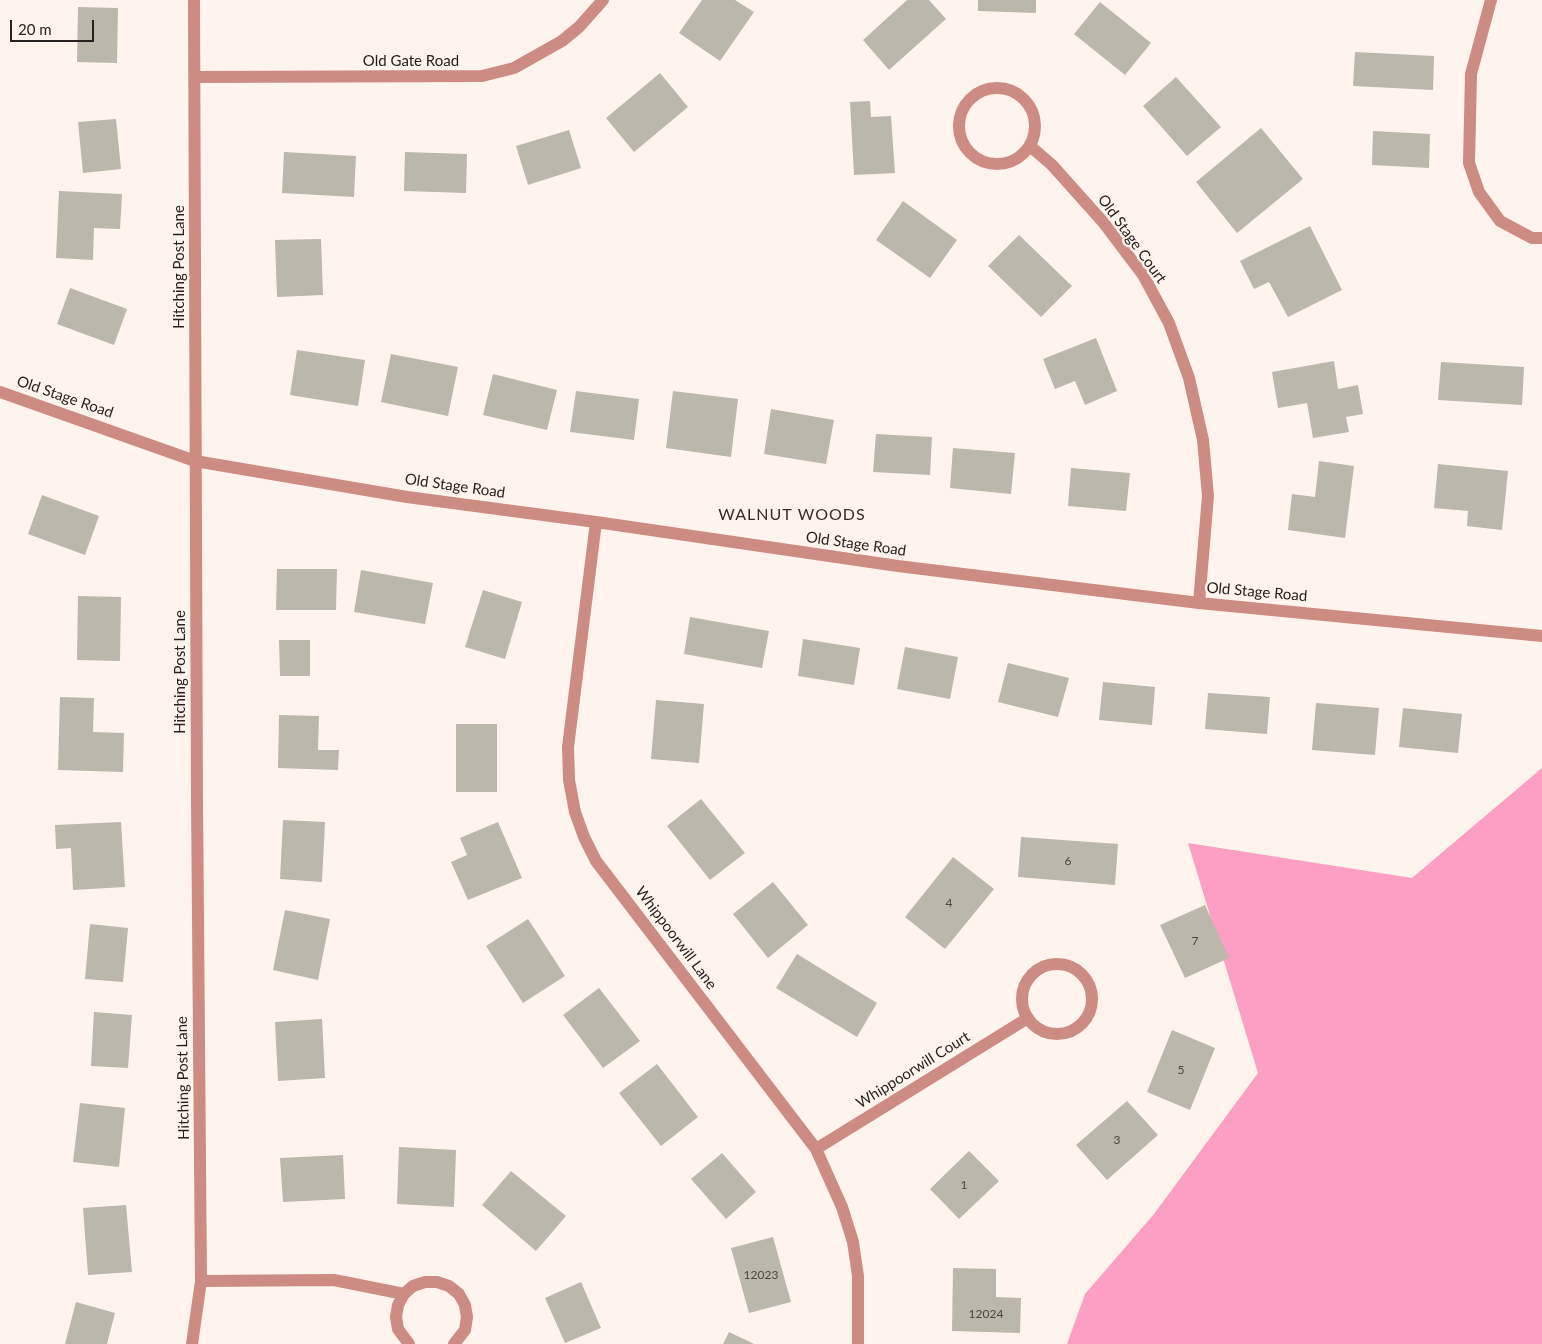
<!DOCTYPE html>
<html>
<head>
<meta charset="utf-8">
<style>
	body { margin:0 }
	#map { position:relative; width:1542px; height:1344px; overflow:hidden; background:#fff4ed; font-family:Lato,sans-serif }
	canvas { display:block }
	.scale { position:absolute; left:10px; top:20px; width:84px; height:22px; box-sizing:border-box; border:2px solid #26211e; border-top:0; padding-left:6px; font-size:15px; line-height:18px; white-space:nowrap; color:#26211e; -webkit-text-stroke:4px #fff4ed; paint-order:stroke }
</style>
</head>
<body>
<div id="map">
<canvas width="1542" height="1344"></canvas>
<div class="scale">20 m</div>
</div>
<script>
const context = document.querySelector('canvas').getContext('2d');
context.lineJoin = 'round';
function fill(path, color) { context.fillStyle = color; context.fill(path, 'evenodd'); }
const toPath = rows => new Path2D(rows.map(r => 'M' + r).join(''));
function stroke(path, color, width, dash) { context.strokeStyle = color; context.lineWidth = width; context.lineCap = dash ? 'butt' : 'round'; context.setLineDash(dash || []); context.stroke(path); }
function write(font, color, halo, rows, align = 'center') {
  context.font = font + ' Lato,sans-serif'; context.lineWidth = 5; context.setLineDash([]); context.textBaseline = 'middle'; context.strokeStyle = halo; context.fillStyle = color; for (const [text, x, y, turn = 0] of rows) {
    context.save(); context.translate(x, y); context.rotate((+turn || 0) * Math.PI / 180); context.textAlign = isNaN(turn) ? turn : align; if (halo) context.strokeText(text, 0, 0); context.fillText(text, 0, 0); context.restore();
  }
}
fill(toPath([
	[1542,768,1542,1344,1067,1344,1085,1294,1154,1214,1258,1073,1188,843,1412,878]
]), '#fd9ec5');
fill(toPath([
	[702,0,735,0,754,12,720,61,679,33],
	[907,0,929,0,946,19,889,70,863,40],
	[978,0,1036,0,1036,13,978,11],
	[1100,2,1151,43,1125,75,1074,34],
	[78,7,118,8,117,63,77,62],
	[1355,52,1434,56,1433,90,1353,86],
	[660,73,688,107,634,152,606,118],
	[1176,77,1221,127,1187,156,1143,106],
	[870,101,871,117,891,116,895,173,854,175,850,102],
	[116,119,121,169,83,173,78,122],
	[1261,128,1303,179,1237,233,1196,182],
	[569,130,581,168,528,185,516,146],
	[1373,131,1430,134,1429,168,1372,165],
	[284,152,356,156,354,197,282,193],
	[405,152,467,154,466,193,404,191],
	[59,191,122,194,120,229,94,228,93,260,56,258],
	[903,201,957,240,930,278,876,240],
	[1310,226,1342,290,1288,317,1269,282,1254,289,1240,261],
	[1019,235,1072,286,1041,317,988,266],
	[321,239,323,295,277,297,275,240],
	[70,288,127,309,114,345,57,324],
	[1096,338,1117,391,1085,405,1075,381,1055,389,1043,359],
	[297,350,365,360,358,406,290,395],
	[391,354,458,367,448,416,381,402],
	[1334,361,1338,389,1358,385,1363,414,1346,417,1349,432,1313,438,1307,403,1278,408,1272,372],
	[1441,362,1524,367,1522,405,1438,400],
	[493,374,557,390,547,430,483,415],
	[576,391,639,399,634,440,570,432],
	[673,391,738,399,731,457,666,448],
	[771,409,834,420,826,464,764,454],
	[876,434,932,437,930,475,873,472],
	[953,448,1015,453,1011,494,950,488],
	[1319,461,1354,466,1345,538,1288,530,1292,494,1315,497],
	[1438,464,1508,471,1502,530,1467,526,1468,511,1434,508],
	[1071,468,1130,473,1126,511,1068,506],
	[42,495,99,516,85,555,28,534],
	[277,569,337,569,336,610,276,610],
	[361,570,433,583,425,624,354,612],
	[483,590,522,602,505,659,465,647],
	[78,596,121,597,120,661,77,660],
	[690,617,769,631,762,668,684,654],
	[803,639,860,648,854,685,798,676],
	[279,640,310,640,310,676,280,676],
	[905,647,958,657,950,699,897,689],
	[1008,663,1069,678,1058,717,998,702],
	[1103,682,1155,687,1152,725,1099,720],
	[1208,693,1270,697,1267,734,1205,729],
	[60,697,94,698,93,732,124,733,123,772,58,770],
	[656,700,704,704,699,763,651,759],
	[1316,703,1379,708,1375,755,1312,750],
	[1403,708,1462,714,1458,753,1399,747],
	[279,715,319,716,318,750,339,750,338,770,278,768],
	[456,724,497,724,497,792,456,792],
	[701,799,745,853,710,880,667,826],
	[283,820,325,822,322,882,280,879],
	[121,822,125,887,73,890,71,848,56,849,55,825],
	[498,822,522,878,468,900,451,862,467,855,460,838],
	[1021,837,1118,844,1115,885,1018,877],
	[953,857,994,889,945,949,905,917],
	[773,882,808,925,768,958,733,914],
	[1205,905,1229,958,1185,978,1160,925],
	[285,910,330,919,318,980,273,970],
	[528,919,565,976,523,1003,486,946],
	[90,924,128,928,123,982,85,979],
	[797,954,877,1003,857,1037,776,988],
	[599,988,640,1041,603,1068,563,1015],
	[94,1012,132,1015,128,1068,91,1066],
	[322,1019,325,1078,278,1081,275,1022],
	[1172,1030,1215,1048,1190,1110,1147,1092],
	[657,1064,698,1117,661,1146,619,1093],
	[1127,1101,1158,1135,1107,1180,1076,1145],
	[80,1103,125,1108,119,1167,73,1162],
	[399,1147,456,1150,454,1207,397,1204],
	[969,1151,999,1181,959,1219,930,1189],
	[722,1153,756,1192,726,1219,691,1179],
	[343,1155,345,1199,283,1202,280,1158],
	[511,1171,566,1216,536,1251,482,1205],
	[126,1205,132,1272,88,1275,83,1208],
	[773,1237,791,1302,749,1313,731,1248],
	[953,1268,996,1269,996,1297,1021,1298,1020,1333,952,1331],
	[581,1282,601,1328,565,1343,545,1298],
	[76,1302,115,1313,107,1344,65,1344],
	[729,1332,754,1344,723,1344]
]), '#bbb7aa');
stroke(toPath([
	[1491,0,1471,74,1469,163,1479,192,1500,221,1532,238,1542,238]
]), '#cc8b83', 12);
stroke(toPath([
	[195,77,482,76,514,68,562,41,579,27,603,0],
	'959 126a38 38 0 1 1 76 0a38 38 0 1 1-76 0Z',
	[1030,146,1052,165,1103,222,1143,275,1169,323,1189,378,1203,440,1208,496,1199,603],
	[0,392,195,461,407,497,596,522,898,566,1199,603,1542,636],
	[596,522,568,747,569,780,575,812,584,837,596,861,816,1149,842,1207,853,1242,858,1276,858,1344],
	'1022 999a35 35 0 1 1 70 0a35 35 0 1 1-70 0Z',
	[816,1149,1028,1018],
	[201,1281,334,1280,404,1294],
	[192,1344,201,1281,197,798,194,0],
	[409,1344,398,1329,396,1317,398,1305,404,1294,413,1286,425,1282,437,1282,449,1286,459,1294,465,1305,467,1317,465,1330,454,1344]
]), '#cc8b83', 12);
write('12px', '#4b4641', null, [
	["6",1068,861],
	["4",949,903],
	["7",1195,941],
	["5",1181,1070],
	["3",1117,1140],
	["1",964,1185],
	["12023",761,1275],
	["12024",986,1314]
]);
write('15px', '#26211e', '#fff4ed', [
	["Old Gate Road",411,61],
	["Old Stage Court",1132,239,54],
	["Hitching Post Lane",179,267,-90],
	["Old Stage Road",65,397,19],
	["Old Stage Road",455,486,8],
	["Old Stage Road",856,544,8],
	["Old Stage Road",1257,592,5],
	["Hitching Post Lane",180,672,-90],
	["Whippoorwill Lane",676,938,53],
	["Whippoorwill Court",913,1070,-32],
	["Hitching Post Lane",183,1078,-91]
]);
context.letterSpacing = '1px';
write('16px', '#352b24', '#fff4ed', [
	["WALNUT WOODS",792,515]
]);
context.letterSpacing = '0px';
</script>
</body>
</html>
